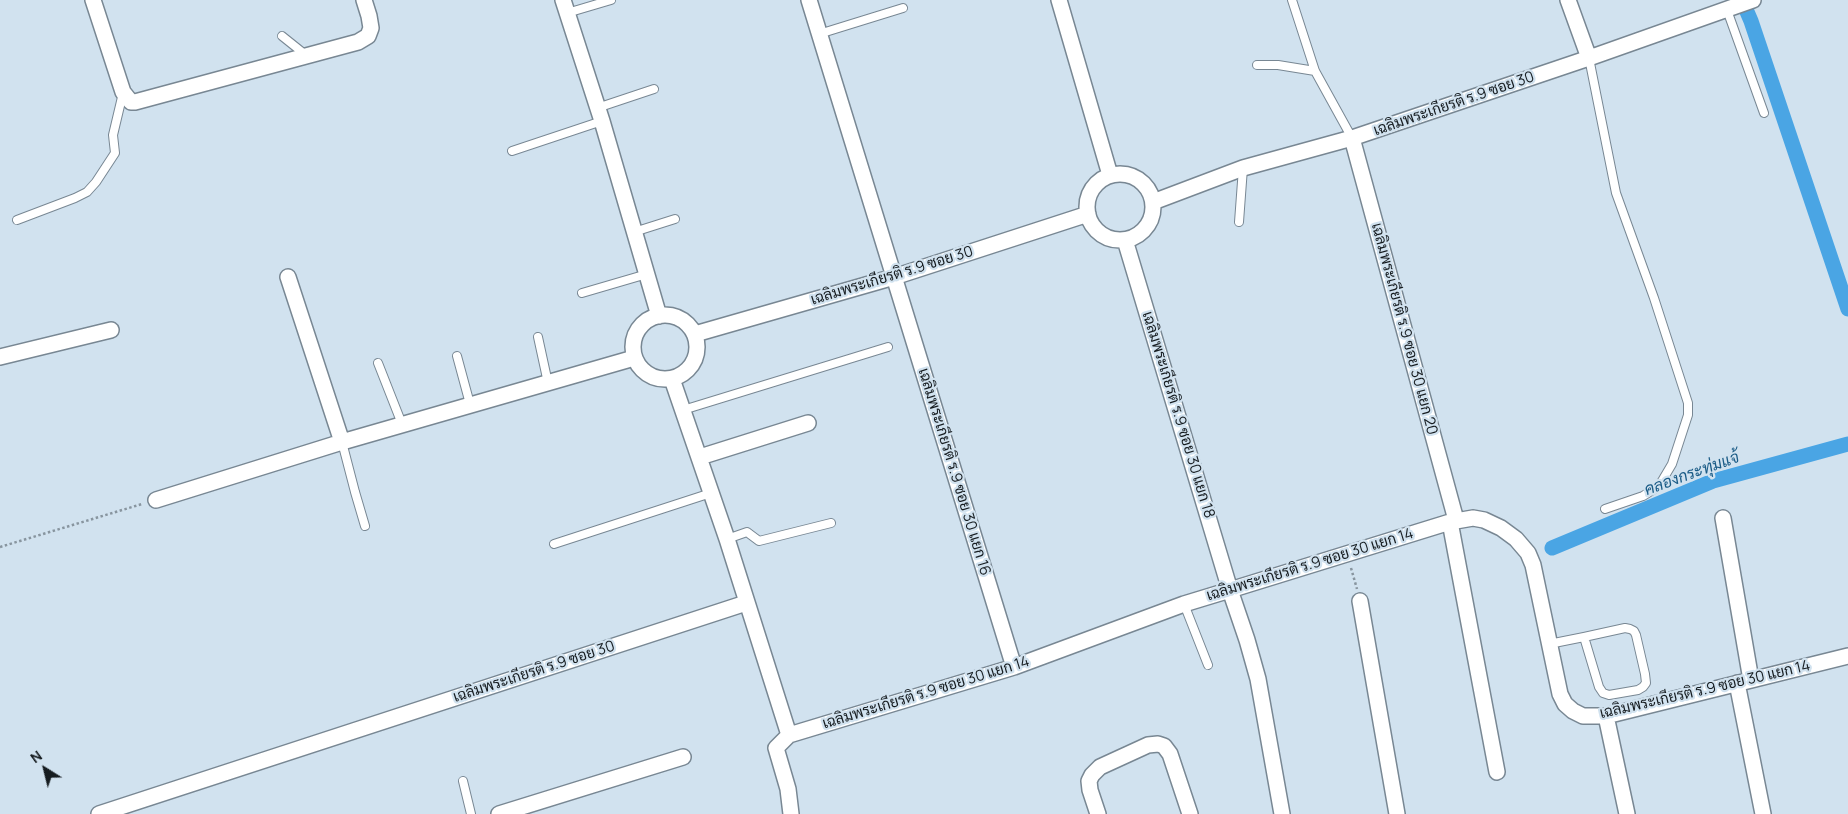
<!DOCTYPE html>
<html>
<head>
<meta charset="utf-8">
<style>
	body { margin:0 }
	#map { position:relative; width:1848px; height:814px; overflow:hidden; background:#d1e2ef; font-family:Manrope,sans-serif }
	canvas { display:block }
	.north { position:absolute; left:20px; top:744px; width:50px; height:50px; -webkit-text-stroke:4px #d1e2ef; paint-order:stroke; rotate:324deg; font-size:14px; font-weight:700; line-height:20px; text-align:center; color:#161c20 }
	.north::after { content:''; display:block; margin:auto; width:18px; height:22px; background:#161c20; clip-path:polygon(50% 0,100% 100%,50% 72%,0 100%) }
</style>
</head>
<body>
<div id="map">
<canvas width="1848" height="814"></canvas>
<div class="north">N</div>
</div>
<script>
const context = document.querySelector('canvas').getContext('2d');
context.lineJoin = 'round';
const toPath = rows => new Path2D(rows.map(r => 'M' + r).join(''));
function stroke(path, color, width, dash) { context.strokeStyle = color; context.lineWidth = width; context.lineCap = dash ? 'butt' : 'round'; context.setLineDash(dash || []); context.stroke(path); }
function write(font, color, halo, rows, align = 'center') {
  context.font = font + ' Manrope,Sarabun,sans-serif'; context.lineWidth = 4.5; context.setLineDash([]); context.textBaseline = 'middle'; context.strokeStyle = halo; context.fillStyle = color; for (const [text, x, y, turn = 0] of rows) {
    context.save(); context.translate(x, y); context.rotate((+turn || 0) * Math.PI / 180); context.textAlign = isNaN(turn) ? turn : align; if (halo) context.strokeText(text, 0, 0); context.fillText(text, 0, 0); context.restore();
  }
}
stroke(toPath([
	[1742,0,1751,21,1848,309],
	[1552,548,1713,481,1848,444]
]), '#4aa5e4', 15);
const service = toPath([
	[1292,0,1315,71,1352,138],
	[1727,10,1764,113],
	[567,13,611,0],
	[819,34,903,8],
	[282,36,307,56],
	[1589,58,1616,193,1654,298,1688,403,1688,415,1672,464,1659,486,1643,496,1605,509],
	[1257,65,1278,65,1315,71],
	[597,108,654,89],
	[512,151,602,121],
	[17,220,75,198,87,192,96,182,115,153,113,135,123,93],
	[1239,222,1243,168],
	[634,232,675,219],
	[582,293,647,274],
	[538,337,548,383],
	[457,356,470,404],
	[378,363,402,424],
	[683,410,888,347],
	[342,442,355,492,365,526],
	[727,539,747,532,759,541,831,523],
	[554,544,711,493],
	[1184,604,1208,665],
	[1549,644,1584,637,1625,628,1630,629,1634,631,1636,635,1645,674,1646,683,1643,687,1638,690,1609,695,1603,693,1599,687,1584,637],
	[463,781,471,814]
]);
const minor = toPath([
	[93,0,123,92,131,102,135,102,358,42,368,36,371,28,369,16,364,0],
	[563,0,602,121,659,316],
	[809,0,1014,667],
	[1059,0,1110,175],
	[1568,0,1589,58],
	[1352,138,1456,520],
	'1087 207a33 33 0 1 1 66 0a33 33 0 1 1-66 0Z',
	[1153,202,1243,168,1352,138,1589,58,1753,0],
	[1125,240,1230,590,1247,640,1258,679,1282,814],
	[288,277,342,442,634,358],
	'633 347a32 32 0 1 1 64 0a32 32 0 1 1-64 0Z',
	[695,334,894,277,1088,214],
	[0,357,111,330],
	[672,379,727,539,789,735,1014,667,1184,604,1230,590,1450,522,1473,518,1484,520,1501,528,1516,539,1528,553,1533,565,1560,694,1565,704,1573,711,1583,716,1606,716,1848,656],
	[700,457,808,423],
	[156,500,342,442],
	[1723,518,1751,680],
	[1450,522,1497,772],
	[1360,601,1397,814],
	[1737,683,1763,814],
	[1606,716,1627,814],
	[789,735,776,748,788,789,791,814],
	[99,814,746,603],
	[499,814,683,757],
	[1098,814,1090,790,1089,781,1092,775,1100,767,1148,745,1158,744,1164,746,1170,754,1190,814]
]);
stroke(service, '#788793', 10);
stroke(minor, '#788793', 18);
stroke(toPath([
	[0,547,142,504],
	[1351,568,1357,589]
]), '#88959f', 2.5, [2.5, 2.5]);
stroke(service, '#fff', 8);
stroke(minor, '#fff', 15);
write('15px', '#161c20', '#d1e2ef', [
	["เฉลิมพระเกียรติ ร.9 ซอย 30",1454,104,-19],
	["เฉลิมพระเกียรติ ร.9 ซอย 30",892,276,-17],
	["เฉลิมพระเกียรติ ร.9 ซอย 30 แยก 20",1404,329,75],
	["เฉลิมพระเกียรติ ร.9 ซอย 30 แยก 18",1178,415,73],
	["เฉลิมพระเกียรติ ร.9 ซอย 30 แยก 16",954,472,73],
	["เฉลิมพระเกียรติ ร.9 ซอย 30 แยก 14",1310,565,-17],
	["เฉลิมพระเกียรติ ร.9 ซอย 30",534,672,-18],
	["เฉลิมพระเกียรติ ร.9 ซอย 30 แยก 14",1705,690,-13],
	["เฉลิมพระเกียรติ ร.9 ซอย 30 แยก 14",926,693,-17]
]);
write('italic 16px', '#1a5b86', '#d1e2ef', [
	["คลองกระทุ่มแจ้",1692,474,-20]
]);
</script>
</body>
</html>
